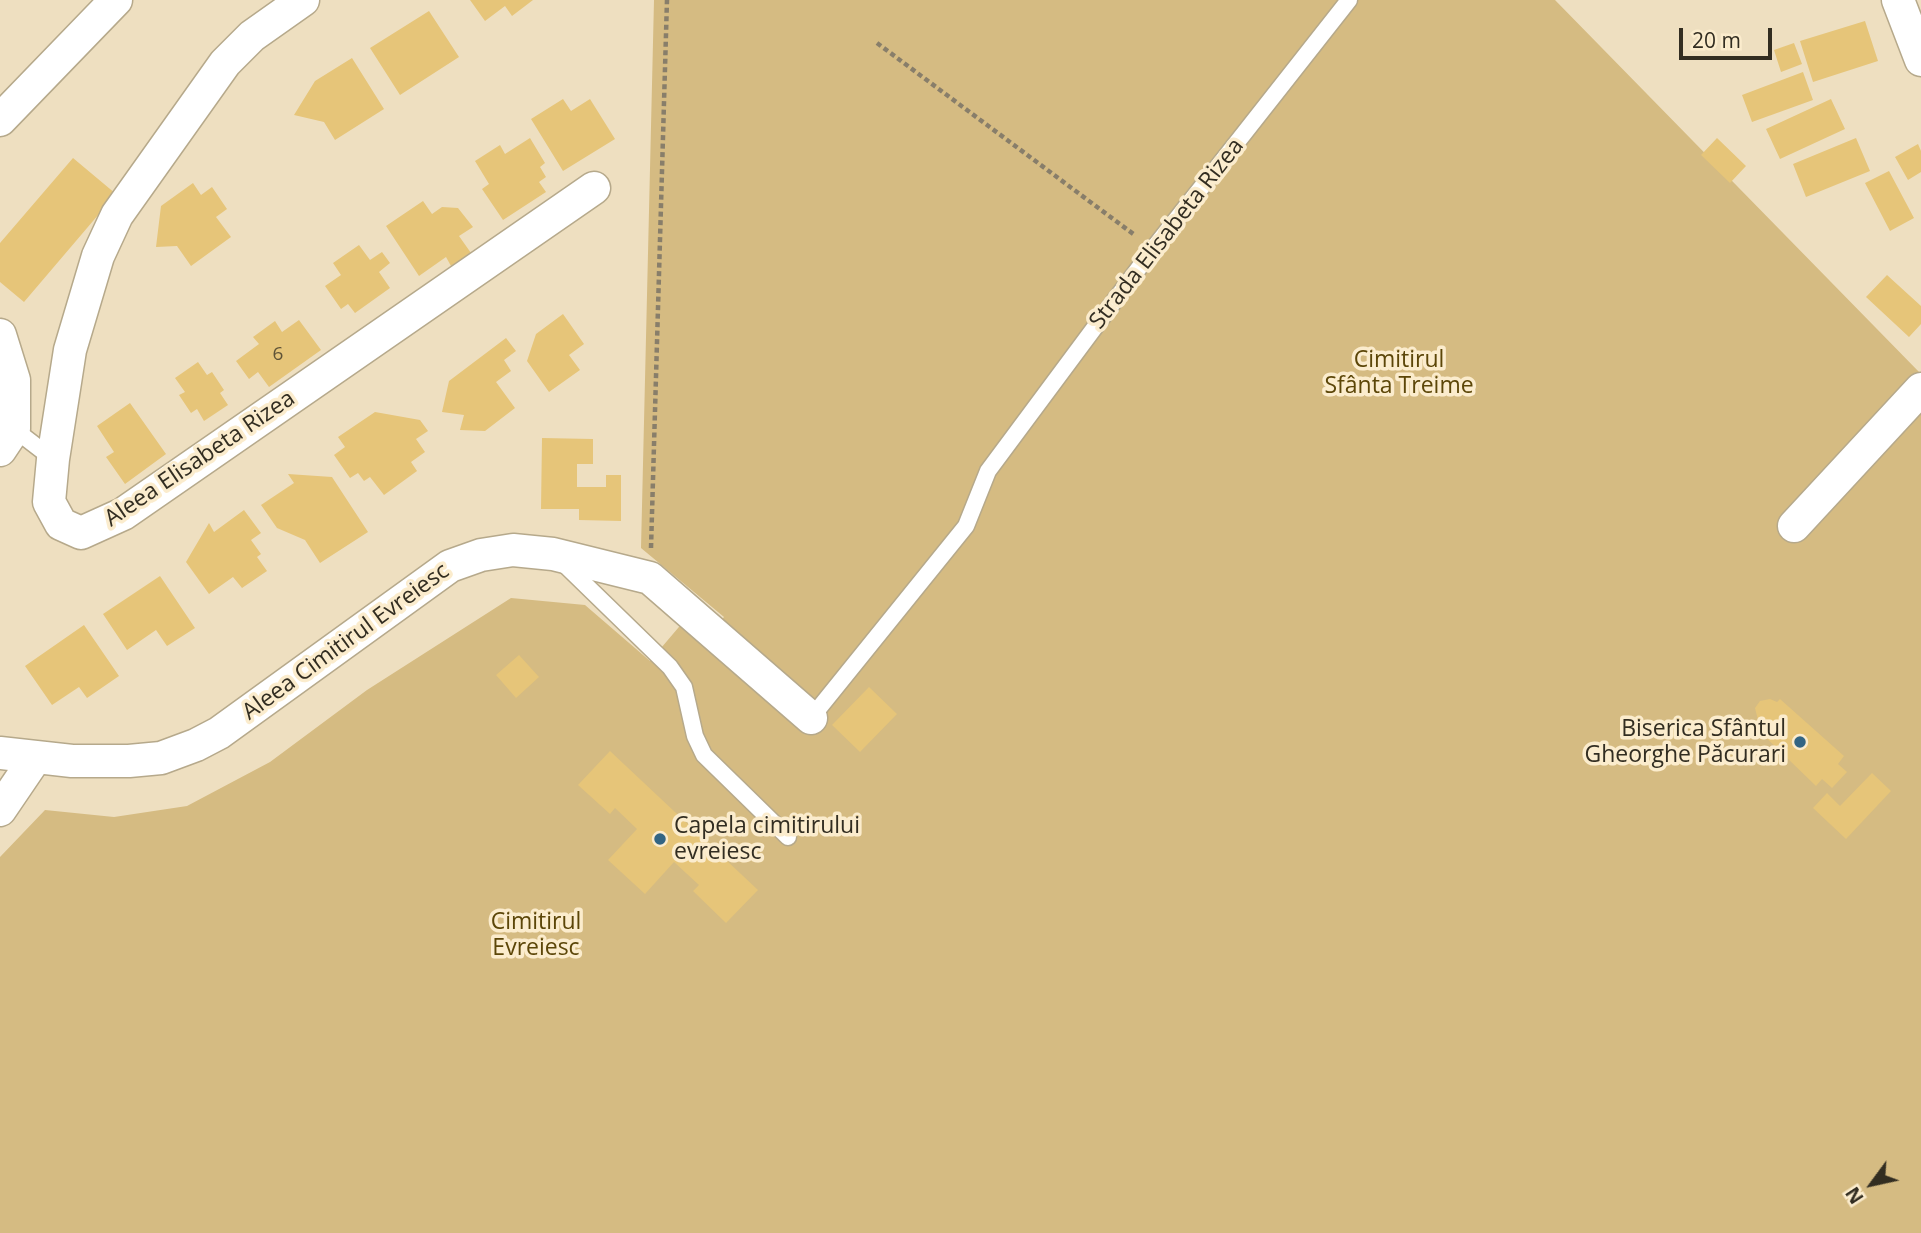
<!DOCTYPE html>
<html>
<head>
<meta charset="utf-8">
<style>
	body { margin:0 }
	#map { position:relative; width:1921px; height:1233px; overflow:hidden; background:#eedfc0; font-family:"Open Sans",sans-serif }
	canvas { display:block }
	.north { position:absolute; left:1837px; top:1149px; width:70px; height:70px; -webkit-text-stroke:5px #fbeccd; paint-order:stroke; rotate:237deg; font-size:19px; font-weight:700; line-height:28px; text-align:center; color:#322d21 }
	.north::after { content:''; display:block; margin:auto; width:24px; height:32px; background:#322d21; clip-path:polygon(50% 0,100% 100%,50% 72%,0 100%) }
	.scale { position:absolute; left:1679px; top:28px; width:93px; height:32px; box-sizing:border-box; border:4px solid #322d21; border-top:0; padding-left:9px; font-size:21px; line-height:24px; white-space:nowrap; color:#322d21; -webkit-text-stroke:5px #fbeccd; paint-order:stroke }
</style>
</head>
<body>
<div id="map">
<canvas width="1921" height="1233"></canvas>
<div class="north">N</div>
<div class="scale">20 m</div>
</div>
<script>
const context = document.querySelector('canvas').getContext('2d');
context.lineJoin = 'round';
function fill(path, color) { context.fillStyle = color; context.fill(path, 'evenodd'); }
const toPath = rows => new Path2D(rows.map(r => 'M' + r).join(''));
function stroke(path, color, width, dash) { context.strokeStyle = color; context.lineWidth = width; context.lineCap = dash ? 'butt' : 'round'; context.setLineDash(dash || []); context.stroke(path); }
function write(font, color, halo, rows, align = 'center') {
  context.font = font + ' "Open Sans",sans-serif'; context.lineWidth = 7; context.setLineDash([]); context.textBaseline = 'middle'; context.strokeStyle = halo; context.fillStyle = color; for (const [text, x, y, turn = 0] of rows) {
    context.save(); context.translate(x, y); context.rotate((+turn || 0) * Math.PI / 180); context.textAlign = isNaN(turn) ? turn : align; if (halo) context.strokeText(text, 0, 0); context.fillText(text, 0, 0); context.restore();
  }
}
fill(toPath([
	[654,0,1555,0,1921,374,1921,1233,0,1233,0,857,45,810,114,817,187,806,270,762,367,690,511,598,585,605,650,661,684,621,705,639,724,617,641,548]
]), '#d5bb82');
fill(toPath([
	[470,0,533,0,512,16,505,6,485,21],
	[429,11,459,57,400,95,370,48],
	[1865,21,1878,61,1813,82,1800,41],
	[1794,43,1802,64,1781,72,1774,50],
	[352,58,384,109,335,140,324,122,294,115,315,81],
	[1803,72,1813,100,1752,122,1742,95],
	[563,99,571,111,590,99,615,139,563,171,531,119],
	[1831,99,1845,129,1780,159,1766,129],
	[530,138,545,163,540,167,546,177,539,182,546,192,503,220,482,189,489,184,475,161,500,145,505,154],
	[1717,138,1746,166,1730,183,1701,155],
	[1856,138,1870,171,1806,197,1793,164],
	[1918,144,1921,151,1921,172,1908,180,1895,157],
	[73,158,116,194,24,302,0,282,0,243],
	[1889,171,1914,218,1890,231,1865,183],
	[193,183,201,195,212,187,227,209,216,217,231,237,191,266,177,246,156,247,161,206],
	[423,201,432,214,442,207,458,208,473,227,459,236,471,253,451,266,446,257,419,276,386,226],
	[359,245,370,260,382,252,390,263,379,272,390,288,355,313,348,304,341,309,325,286,341,275,333,263],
	[1887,275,1921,306,1921,324,1909,337,1866,297],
	[563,314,584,344,569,355,580,370,549,392,527,361,536,334],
	[299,320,321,350,269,387,258,372,249,379,236,361,259,344,253,337,275,321,282,332],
	[506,338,516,351,504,360,511,371,496,382,515,408,485,431,460,430,464,415,442,412,449,381],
	[198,362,207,375,212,372,224,390,220,393,228,405,204,421,197,409,191,413,179,395,185,392,175,378],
	[130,403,166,454,125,484,106,457,114,452,97,426],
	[375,412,420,420,428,431,416,439,425,452,411,462,417,471,384,495,370,477,364,481,358,473,350,478,334,455,345,447,338,437],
	[542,438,593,439,593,464,577,464,577,487,606,487,606,475,621,475,621,521,579,520,579,509,541,509],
	[288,474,332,477,368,532,320,563,305,540,277,528,261,505,294,483],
	[244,510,261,533,251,540,261,554,257,557,267,571,242,588,233,577,209,594,186,562,209,523,214,532],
	[160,576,195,628,167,646,156,630,127,650,103,614],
	[84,625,119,676,87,698,79,687,52,705,25,666],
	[519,655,539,677,516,698,496,675],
	[869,687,897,714,860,752,832,725],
	[1770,699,1777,702,1780,699,1844,756,1838,764,1847,772,1832,788,1822,779,1816,786,1756,728,1759,724,1755,708,1760,701],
	[610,751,758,890,726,923,693,891,699,885,674,862,645,894,608,860,637,829,615,808,610,814,578,785],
	[1872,773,1891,791,1846,839,1813,808,1827,793,1840,806]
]), '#e6c579');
const service = toPath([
	[14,429,53,459],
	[561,561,670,667,684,687,695,736,704,755,788,837],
	[811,718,966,526,988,471,1153,249,1349,0]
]);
const minor = toPath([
	[303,0,252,36,225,63,117,215,98,256,70,350,53,459,49,502,61,524,81,533,123,514,594,188],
	[1898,0,1921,60],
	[0,120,116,0],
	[0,335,14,380,14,429,0,450],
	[1794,526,1921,389],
	[0,753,72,761,129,761,161,758,196,745,219,733,450,566,481,555,513,550,553,554,650,578,811,718],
	[0,810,36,757]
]);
stroke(service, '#b6a98b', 19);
stroke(minor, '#b6a98b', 35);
stroke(toPath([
	[877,43,1136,236],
	[651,548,667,0]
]), '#887e6a', 4.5, [5, 3.5]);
stroke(service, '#fff', 16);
stroke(minor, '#fff', 32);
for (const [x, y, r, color] of [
	[1800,742,7,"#336583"],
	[660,839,7,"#336583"]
]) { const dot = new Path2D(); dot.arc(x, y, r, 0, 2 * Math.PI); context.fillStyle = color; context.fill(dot); stroke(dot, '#fbeccd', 2.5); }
write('19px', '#5f5337', null, [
	["6",278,355]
]);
write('23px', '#322d21', '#fbeccd', [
	["Strada Elisabeta Rizea",1167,234,-52],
	["Aleea Elisabeta Rizea",200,459,-34],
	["Aleea Cimitirul Evreiesc",346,642,-36]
]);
write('23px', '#5c4608', '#fbeccd', [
	["Cimitirul",1399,360],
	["Sfânta Treime",1399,386],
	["Cimitirul",536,922],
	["Evreiesc",536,948]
]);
write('23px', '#322d21', '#fbeccd', [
	["Biserica Sfântul",1786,729],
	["Gheorghe Păcurari",1786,755],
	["Capela cimitirului",674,826,"left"],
	["evreiesc",674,852,"left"]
], 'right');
</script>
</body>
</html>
